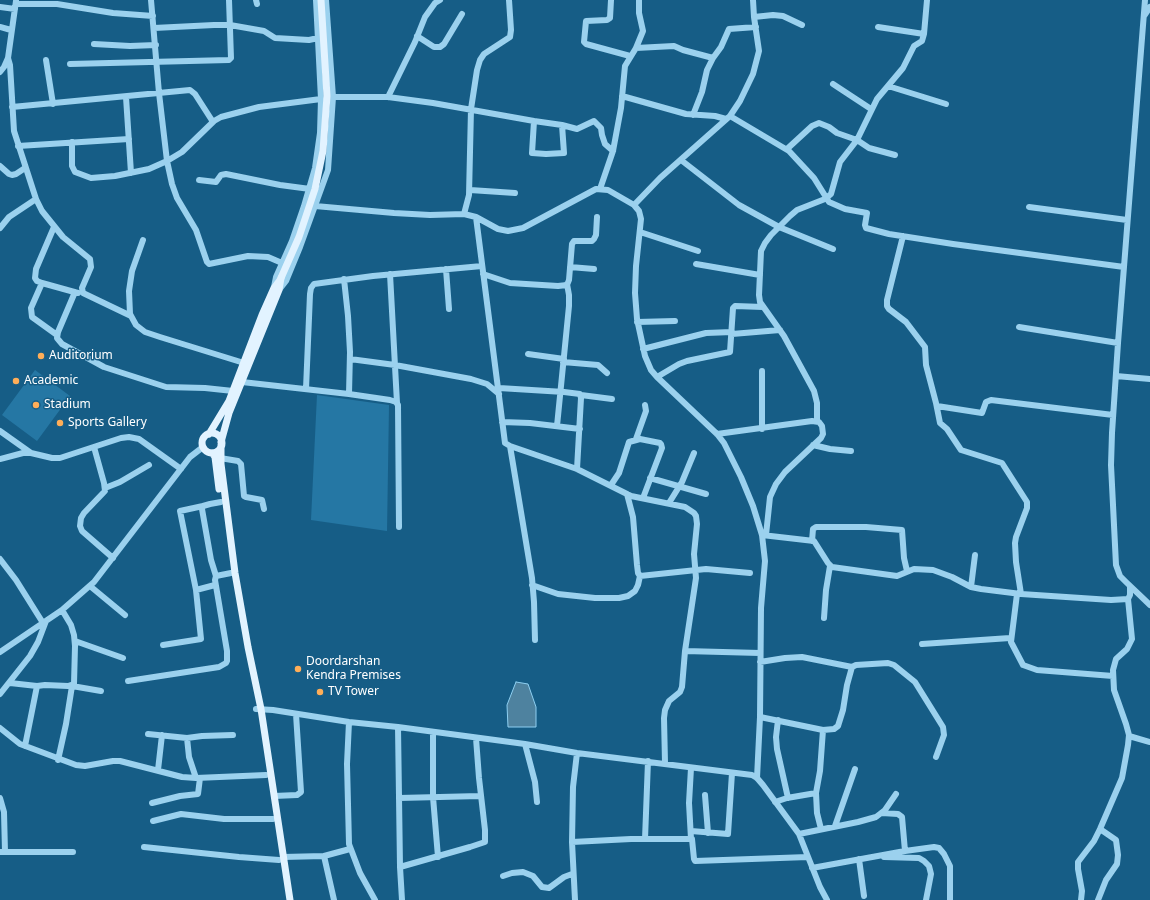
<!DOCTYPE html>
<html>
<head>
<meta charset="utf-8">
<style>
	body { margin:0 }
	canvas { display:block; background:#165d86 }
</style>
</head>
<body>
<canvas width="1150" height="900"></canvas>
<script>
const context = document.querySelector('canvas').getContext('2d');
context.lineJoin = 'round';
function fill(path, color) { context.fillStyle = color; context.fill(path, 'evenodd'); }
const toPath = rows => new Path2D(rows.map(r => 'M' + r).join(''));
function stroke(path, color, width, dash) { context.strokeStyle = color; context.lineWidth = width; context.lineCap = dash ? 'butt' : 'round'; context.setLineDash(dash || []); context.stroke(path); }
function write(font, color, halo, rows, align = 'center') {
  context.font = font + ' "Noto Sans",sans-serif'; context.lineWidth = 3; context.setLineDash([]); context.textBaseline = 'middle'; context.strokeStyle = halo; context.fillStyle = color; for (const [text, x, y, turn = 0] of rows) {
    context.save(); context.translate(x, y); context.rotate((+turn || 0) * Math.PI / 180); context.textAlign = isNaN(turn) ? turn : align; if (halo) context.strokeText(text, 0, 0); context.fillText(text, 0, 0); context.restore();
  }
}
fill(toPath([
	[35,370,70,396,37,441,2,415],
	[317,395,389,405,387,531,311,520]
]), '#2577a4');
const water = toPath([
	[516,682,528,684,536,707,536,727,508,727,507,705,516,682]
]);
fill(water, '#4e829f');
stroke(water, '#8ecff1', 1);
stroke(toPath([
	[151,0,159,93,167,161,172,184,177,198,196,230,207,262,209,264,248,256,268,257,282,263],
	[256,0,257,4],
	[611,0,610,18,607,20,586,21,584,42,586,44,630,56],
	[1145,0,1118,343,1112,433,1111,465,1116,565,1120,576,1126,582,1150,605],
	[16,4,57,4,113,13,153,16],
	[0,7,15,9],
	[1144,16,1150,7],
	[754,17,773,15,783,16,802,25],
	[0,27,11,30],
	[878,27,924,34],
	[154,28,214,25,230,25,264,31,275,38,309,40,318,38],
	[417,36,434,47,440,47,444,44,462,14],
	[94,44,130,46,156,45],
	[636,48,674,46,683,50,713,58],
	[8,58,10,65,14,131,36,199,42,211,63,237,90,259,91,267,82,288,83,293,131,316],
	[46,60,53,104],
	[70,64,229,60,231,58,229,0],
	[0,72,4,67,8,58,16,1],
	[833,84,871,109],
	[888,86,946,104],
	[622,96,686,114,715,116,726,119],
	[126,97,131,173],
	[333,97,388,97,433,103,534,121,532,153,546,154,564,153,562,125,534,121],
	[388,97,415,42,425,17,435,3,440,0],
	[12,107,190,90,195,94,213,122],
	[693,115,702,92,707,70,713,58,721,47,729,29,756,27],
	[730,116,789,151,814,178,829,202,845,209,867,213,865,225,866,228,889,234,953,244,1124,267],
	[562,125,577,129,594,121,601,128,602,135,605,144,613,151],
	[72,142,72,166,75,172,91,178,115,176,149,169,167,161,182,152,214,121,221,117,259,107,321,99],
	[18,146,129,139],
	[787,149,812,126,819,123,829,127,837,133,857,140,869,148,895,155],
	[681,160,739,205,779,227,833,249],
	[0,166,9,174,12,175,16,174,25,168],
	[199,180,216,182,221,175,226,174,280,185,310,189],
	[600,189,613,151,621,108,625,66,636,48,643,31,639,13,639,0],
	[470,190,515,193],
	[634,205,660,178,730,116,740,101,753,74,759,51,754,17,753,0],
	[315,206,394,213,430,215,464,214,476,217,498,229,508,231,523,228,596,189,608,190,634,205,639,211,641,219,636,266,635,293,637,319,645,356,651,370,657,377,717,434,724,443,741,477,753,506,762,535,765,561,761,608,760,717,757,778],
	[1029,207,1127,220],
	[464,214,469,195,471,109,477,70,480,60,484,54,510,37,511,30,509,0],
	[476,217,505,443,510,446,577,469,631,496,685,507,694,513,696,516,697,524,694,554,696,578,685,651,682,687,680,692,669,701,665,710,664,718,665,763],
	[54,227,36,269,35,278,37,281,42,283,78,293],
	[0,228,9,217,36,199],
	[640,232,698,251],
	[903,236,887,300,887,306,889,309,906,322,925,347,926,365,936,403,940,423,947,429,961,450,1002,463,1027,502,1027,508,1016,537,1015,543,1016,562,1021,594],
	[143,240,132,271,129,291,130,314,136,325,145,332,160,337,244,363],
	[696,264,760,275],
	[570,267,594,269],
	[446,269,449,309],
	[390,274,397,403],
	[483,274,510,283,558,286,567,285,569,280,572,244,574,241,592,241,594,239,596,235,597,217],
	[344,279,348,316,350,352,349,394],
	[42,283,31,308,32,317,57,335],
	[274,287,276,277,292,241,304,206,315,168,320,133,321,99,316,0],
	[279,290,286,281,300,247,328,170,333,97,326,0],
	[75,292,58,332,57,338,62,344,104,367,166,387,205,388,233,391],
	[637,322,675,321],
	[1019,327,1118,343],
	[732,334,780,330],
	[643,349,706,333,732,332],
	[528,354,564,359],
	[350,359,395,365,471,379,487,384,499,394],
	[563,362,598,365,607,373],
	[762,371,762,429],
	[1116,376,1150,379],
	[657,377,679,364,687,361,730,352,733,308,735,306,763,307],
	[242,382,349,394,390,400,396,402,398,405,399,527],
	[499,388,564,392,580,394,581,398,577,469],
	[306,389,310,294,311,288,314,284,373,276,482,266],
	[581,395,612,399],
	[937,406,982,413,986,402,991,400,1113,415],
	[817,421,817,403,814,391,784,336,760,302,759,295,761,251,765,243,771,235,790,216,797,210,825,199,831,194,840,162,857,140,877,99,903,68,914,46,922,41,924,34,927,0],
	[502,422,530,423,580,429],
	[557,426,569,306,569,295,567,284],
	[0,431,31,453],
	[717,434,812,421,819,422,822,426,823,434,821,438,785,472,776,484,770,497,766,535],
	[636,439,646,411,645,405],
	[813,445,830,449,851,451],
	[510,446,532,578,534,602,535,640],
	[94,447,104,483,105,491,84,513,81,518,80,526,82,531,113,558],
	[220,458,238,461,241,464,244,496,246,497,262,500,264,509],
	[0,459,23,453,31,453,52,458,60,458,121,438,129,437,139,439,181,469],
	[650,478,706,494],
	[611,485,619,473,629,442,640,439,660,443,661,444,662,448,643,498],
	[105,488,120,482,149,465],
	[627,494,633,517,637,565,638,573,640,576,706,569,750,573],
	[669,503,682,482,694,453],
	[762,535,814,541,828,563,832,567,897,576,914,569,933,570,952,577,971,587,981,589,1021,594,1111,600,1128,599,1130,595,1130,587],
	[812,541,813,529,816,527,866,527,902,530,904,558,907,571],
	[0,559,16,580,43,623],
	[216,576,211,560,202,509,203,506,210,504,221,502],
	[532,585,558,594,595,598,619,598,628,596,635,591,638,585,640,576],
	[90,586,125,615],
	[971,587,975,555],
	[196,590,180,511,203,506],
	[1017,594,1011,642,1023,665,1037,670,1113,676],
	[824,618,826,590,830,566],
	[75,641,123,658],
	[922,644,1010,638],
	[163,645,201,639,196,590,215,585],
	[685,651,760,653],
	[0,652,62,610,94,582,190,457,203,447],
	[760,662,785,658,802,657,852,667],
	[128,681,219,667,226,663,227,661,227,651,215,580,216,576,231,573],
	[10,683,37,686],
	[0,694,30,656,38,642,46,621],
	[256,709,273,710,349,722,398,727,525,744,577,753,752,775,757,778,763,785,799,834,820,887,827,900],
	[760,717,823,730,834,729,838,726,843,710,847,685,852,667,856,665,888,663,894,665,915,682,943,727,944,735,936,757],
	[778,720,776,737,777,749,788,798],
	[349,722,347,764,349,844,360,873,375,900],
	[398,727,400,867,402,900],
	[0,728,20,744,76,765,85,766,113,761,120,761,182,777,196,778,266,775],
	[433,732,433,797,438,857],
	[148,734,187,738,189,757,196,778],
	[1129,736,1150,742],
	[187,738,202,736,233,735],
	[525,744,535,782,537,802],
	[25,746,37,686,45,685,68,686,74,684,75,646,74,635,71,625,62,610],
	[58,760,66,724,72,686,101,691],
	[158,770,162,735],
	[705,795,708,833],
	[274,796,297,795,301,792,296,714],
	[0,798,4,812,5,852],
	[399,798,480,796],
	[775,802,787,798,816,793],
	[152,803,180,796,198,794,200,778],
	[882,813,898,814,902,817,905,851],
	[153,821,181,814,224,819,273,819],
	[835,826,855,769],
	[821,829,817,813,816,793,820,771,823,730],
	[691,831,728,834,732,773],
	[799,834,858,822,876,817,885,810,896,794],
	[645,839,648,761],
	[692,839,694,859,695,861,808,857],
	[572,842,631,839,691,839,689,803,691,768],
	[144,847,239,857,279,860],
	[0,852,73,852],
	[283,857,324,856],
	[884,857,919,858,924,861,929,866,931,874,926,900],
	[859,859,864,896],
	[400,867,470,847,485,842,485,830,479,778,476,738],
	[812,868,905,851,934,847,939,848,944,854,950,866,950,900],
	[503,876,512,873,523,872,533,876,542,887,549,888,564,877,572,874],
	[334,900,324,856,350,849],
	[575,900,572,842,573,787,577,753],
	[1081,900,1082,891,1078,869,1078,862,1094,841,1100,829,1122,778,1128,745,1129,735,1126,724,1114,690,1113,670,1116,659,1127,649,1132,639,1128,599],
	[1098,900,1106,880,1117,864,1118,855,1116,840,1100,829]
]), '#9bd1ee', 6);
stroke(toPath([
	'202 443a10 10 0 1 1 20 0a10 10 0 1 1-20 0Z',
	[209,434,229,401,262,315,274,288,280,280],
	[221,442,229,413,279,290,281,278],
	[221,445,221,464,235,573,248,647,261,709,290,900],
	[212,453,215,457,219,489]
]), '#e2f3ff', 7);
stroke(toPath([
	[281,278,299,237,315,189,323,151,327,96,321,0]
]), '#e2f3ff', 7);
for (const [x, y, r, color] of [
	[41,356,4,"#ffae58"],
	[16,381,4,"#ffae58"],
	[36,405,4,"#ffae58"],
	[60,423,4,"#ffae58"],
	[298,669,4,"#ffae58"],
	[320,692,4,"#ffae58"]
]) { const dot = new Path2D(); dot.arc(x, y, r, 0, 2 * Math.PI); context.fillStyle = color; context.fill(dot); stroke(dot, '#165d86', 1.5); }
write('12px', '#fff', '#165d86', [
	["Auditorium",49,356],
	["Academic",24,381],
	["Stadium",44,405],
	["Sports Gallery",68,423],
	["Doordarshan",306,662],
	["Kendra Premises",306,676],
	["TV Tower",328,692]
], 'left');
</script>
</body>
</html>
